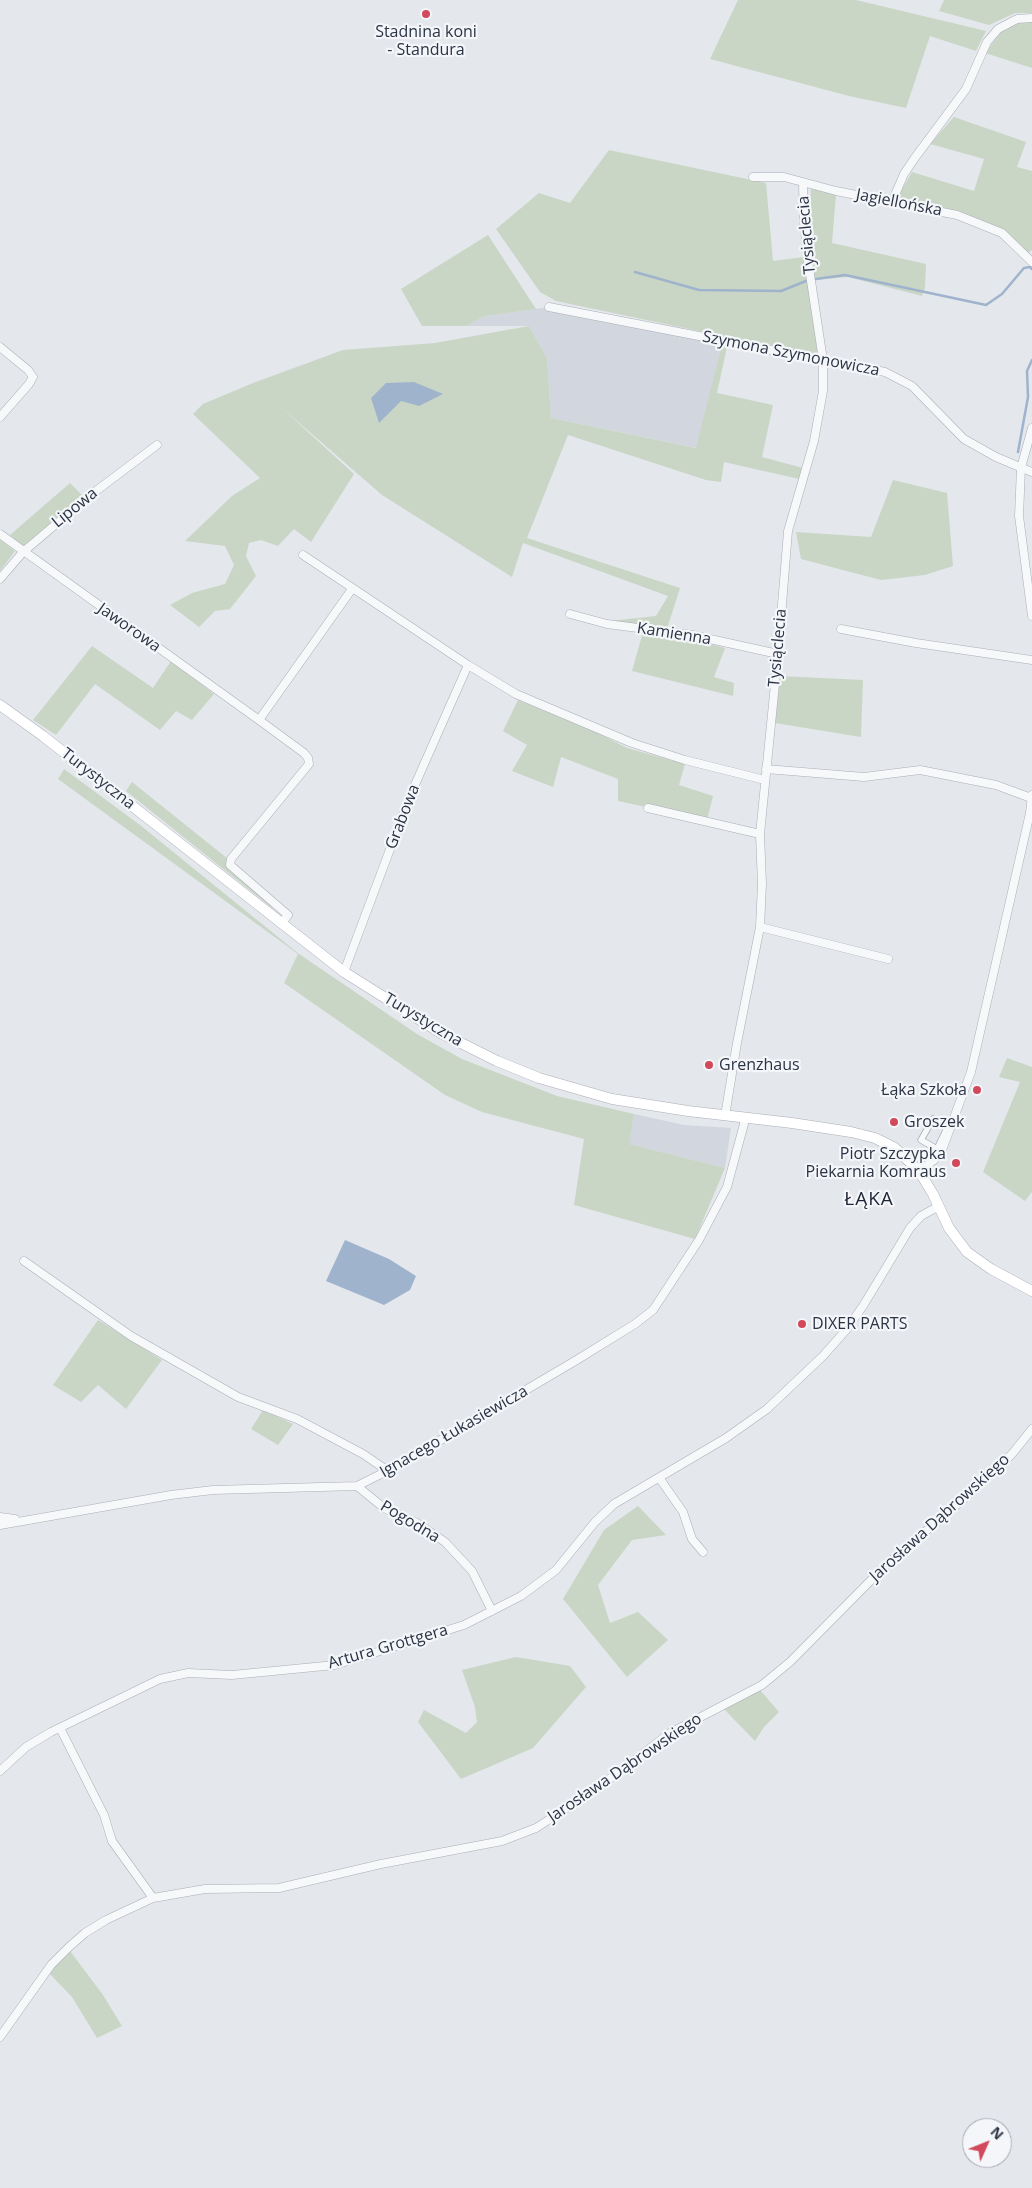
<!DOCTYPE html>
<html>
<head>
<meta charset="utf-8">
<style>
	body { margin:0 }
	#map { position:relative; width:1032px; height:2188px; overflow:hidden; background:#e4e7ec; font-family:"Open Sans",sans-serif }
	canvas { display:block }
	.north { position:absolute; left:962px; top:2118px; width:50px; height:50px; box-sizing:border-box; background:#f4f6f9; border:1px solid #a4a8b1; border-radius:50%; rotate:46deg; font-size:14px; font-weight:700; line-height:20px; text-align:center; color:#2b3445 }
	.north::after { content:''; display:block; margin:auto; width:18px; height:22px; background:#d1495b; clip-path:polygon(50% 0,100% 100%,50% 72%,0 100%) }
</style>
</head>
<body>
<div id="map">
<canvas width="1032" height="2188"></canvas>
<div class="north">N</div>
</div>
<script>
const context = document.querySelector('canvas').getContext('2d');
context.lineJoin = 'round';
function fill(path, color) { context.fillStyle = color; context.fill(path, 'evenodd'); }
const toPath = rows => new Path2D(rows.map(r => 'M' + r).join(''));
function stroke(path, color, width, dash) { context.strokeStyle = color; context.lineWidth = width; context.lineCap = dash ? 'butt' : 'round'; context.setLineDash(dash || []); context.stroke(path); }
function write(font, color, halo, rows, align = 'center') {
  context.font = font + ' "Open Sans",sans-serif'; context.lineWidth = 4.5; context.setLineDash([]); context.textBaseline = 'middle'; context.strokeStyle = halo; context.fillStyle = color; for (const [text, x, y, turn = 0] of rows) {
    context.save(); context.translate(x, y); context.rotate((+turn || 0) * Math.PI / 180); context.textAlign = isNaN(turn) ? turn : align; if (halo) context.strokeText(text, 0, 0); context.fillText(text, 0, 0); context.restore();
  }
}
fill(toPath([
	[549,307,723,340,697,448,551,418,547,358,529,326,466,326,485,316],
	[634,1114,684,1125,731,1128,725,1168,628,1144]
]), '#d2d6de');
fill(toPath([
	[738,0,856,0,986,31,976,51,930,36,906,108,849,96,710,59],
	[944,0,1032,0,1032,13,1015,13,989,25,939,11],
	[1019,22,1032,22,1032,68,985,53,1003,30],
	[954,117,1026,142,1017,167,1032,171,1032,250,1028,253,1003,229,958,211,896,200,912,172,974,191,984,159,930,144],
	[609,150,766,183,773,261,804,257,813,307,818,350,816,353,813,355,556,301,540,292,496,229,539,193,570,203],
	[811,189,836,194,832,243,926,264,925,287,922,296,848,277,815,280,809,221],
	[488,235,536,309,485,316,466,326,422,326,401,289],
	[529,326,547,358,551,418,696,448,722,344,727,347,717,393,773,405,762,457,803,468,799,479,724,462,721,482,706,480,568,435,527,538,680,588,666,632,725,648,714,677,734,683,733,696,632,671,643,632,609,621,656,616,668,596,523,543,512,577,382,495,282,408,354,474,311,542,294,529,278,546,261,540,249,543,246,556,256,576,230,609,215,611,199,627,170,605,192,593,225,584,234,565,225,546,185,541,232,496,260,478,193,414,203,404,253,383,343,350,435,343],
	[893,480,947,493,953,566,925,575,881,580,801,559,796,532,871,537],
	[70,483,83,496,23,546,10,535],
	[0,539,15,551,0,571],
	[92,646,153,688,171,661,214,694,192,720,176,711,160,730,95,684,56,735,33,720],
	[780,676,863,680,861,737,775,723],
	[518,700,596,732,627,748,685,764,679,785,713,796,707,820,618,801,618,779,561,757,553,787,512,771,527,745,503,731],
	[64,769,140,825,299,954,417,1034,462,1059,557,1096,634,1114,629,1144,725,1168,695,1239,574,1205,584,1139,482,1112,445,1095,284,983,298,954,58,779],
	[132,782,228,859,227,868,270,903,272,908,126,791],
	[1007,1058,1032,1067,1032,1192,1025,1201,983,1172,1020,1082,999,1077],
	[98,1320,162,1360,126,1409,98,1385,81,1402,53,1385],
	[263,1410,293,1424,278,1445,251,1429],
	[638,1506,666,1535,632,1540,598,1585,610,1623,638,1612,668,1640,627,1677,563,1599,604,1530],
	[516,1657,570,1666,586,1687,533,1748,461,1779,418,1722,424,1710,466,1733,477,1722,475,1707,462,1670],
	[760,1690,779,1712,764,1727,755,1741,724,1709],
	[70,1951,103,1995,122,2026,97,2038,72,1997,49,1973]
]), '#c9d6c5');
fill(toPath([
	[414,382,443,394,419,406,401,401,379,423,371,398,386,383],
	[345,1240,389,1259,416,1276,410,1290,384,1305,326,1281]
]), '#9fb4cc');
stroke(toPath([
	[635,272,699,290,781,291,806,281],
	[816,279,845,275,986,305,1002,294,1024,268,1030,267,1032,269],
	[1018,452,1028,397,1027,371,1032,360]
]), '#9fb4cc', 2.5);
const pedestrian = toPath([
	[933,1119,948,1126,937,1149,921,1140,933,1119]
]);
const minor = toPath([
	[753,177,784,177,836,191,957,215,1002,233,1032,262],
	[892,202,904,174,914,159,966,89,987,42,998,29,1017,19,1032,18],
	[549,307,885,372,912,386,964,439,996,457,1032,472],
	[0,347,28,370,33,377,29,384,0,417],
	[1032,428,1021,468,1019,516,1032,616],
	[0,534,259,720],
	[303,555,468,665,516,694,632,743,685,760,765,780],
	[0,579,23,552,88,497,157,445],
	[570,614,607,624,692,635,778,654],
	[841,629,916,643,1032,660],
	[766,769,864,777,920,770,996,785,1031,798],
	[648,808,760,834],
	[281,924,288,915,230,865,231,859,309,764,308,758,304,753,259,720,352,589],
	[760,927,888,959],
	[344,972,410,796,468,665],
	[725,1116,737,1043,760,927,762,884,760,834,778,654,788,531,814,441,823,391,823,360,808,261,804,222,803,184],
	[919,1171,934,1160,942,1150,971,1072,1030,813,1032,795],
	[24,1261,131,1336,238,1397,297,1419,363,1454,388,1471],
	[660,1479,683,1512,692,1539,703,1552],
	[357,1486,384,1508,417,1523,445,1542,472,1571,492,1611],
	[0,1517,15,1519],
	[0,1525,171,1495,213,1490,357,1486,395,1467,575,1361,635,1324,653,1310,699,1240,727,1187,744,1124,744,1117],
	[60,1728,104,1815,112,1841,153,1898],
	[0,1771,26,1747,51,1732,160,1679,188,1673,232,1675,335,1665,464,1625,521,1596,556,1570,595,1522,614,1504,726,1438,767,1409,823,1356,846,1330,863,1306,910,1228,921,1216,939,1206],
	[0,2037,51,1965,69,1947,85,1933,106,1920,153,1898,205,1889,279,1888,381,1864,502,1841,536,1828,599,1787,670,1733,762,1685,790,1662,885,1566,967,1496,1012,1454,1032,1429]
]);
const secondary = toPath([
	[0,705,43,736,344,972,441,1033,497,1061,539,1078,612,1099,688,1111,792,1123,851,1132,875,1138,895,1148,919,1171,933,1194,949,1228,967,1252,991,1269,1032,1291]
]);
stroke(pedestrian, '#a9aeb7', 7);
stroke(minor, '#a9aeb7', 9);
stroke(secondary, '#a9aeb7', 11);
stroke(pedestrian, '#f7f8fa', 5.5);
stroke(minor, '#f7f8fa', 8);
stroke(secondary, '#fff', 10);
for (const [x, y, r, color] of [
	[426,14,5,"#d1495b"],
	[709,1065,5,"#d1495b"],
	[977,1090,5,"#d1495b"],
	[894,1122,5,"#d1495b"],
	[956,1163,5,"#d1495b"],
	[802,1324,5,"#d1495b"]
]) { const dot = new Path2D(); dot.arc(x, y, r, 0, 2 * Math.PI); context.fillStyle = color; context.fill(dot); stroke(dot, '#f4f6f9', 2); }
write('16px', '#2b3445', '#f4f6f9', [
	["Stadnina koni",426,32,"center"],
	["- Standura",426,50,"center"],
	["Grenzhaus",719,1065],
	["Łąka Szkoła",967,1090,"right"],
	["Groszek",904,1122],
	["Piotr Szczypka",946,1154,"right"],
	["Piekarnia Komraus",946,1172,"right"],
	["DIXER PARTS",812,1324]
], 'left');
write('16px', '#2b3445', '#f4f6f9', [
	["Jagiellońska",899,203,11],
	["Tysiąclecia",807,235,-95],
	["Szymona Szymonowicza",791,354,11],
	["Lipowa",75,508,-39],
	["Jaworowa",129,628,35],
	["Kamienna",674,634,9],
	["Tysiąclecia",778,648,-85],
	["Turystyczna",98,779,38],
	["Grabowa",403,817,-69],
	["Turystyczna",423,1020,31],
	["Ignacego Łukasiewicza",454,1432,-30],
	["Jarosława Dąbrowskiego",940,1518,-42],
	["Pogodna",410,1522,31],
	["Artura Grottgera",388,1647,-16],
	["Jarosława Dąbrowskiego",625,1768,-34]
]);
context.letterSpacing = '1px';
write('19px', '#1d2536', '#f4f6f9', [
	["ŁĄKA",869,1200]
]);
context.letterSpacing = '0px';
</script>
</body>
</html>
